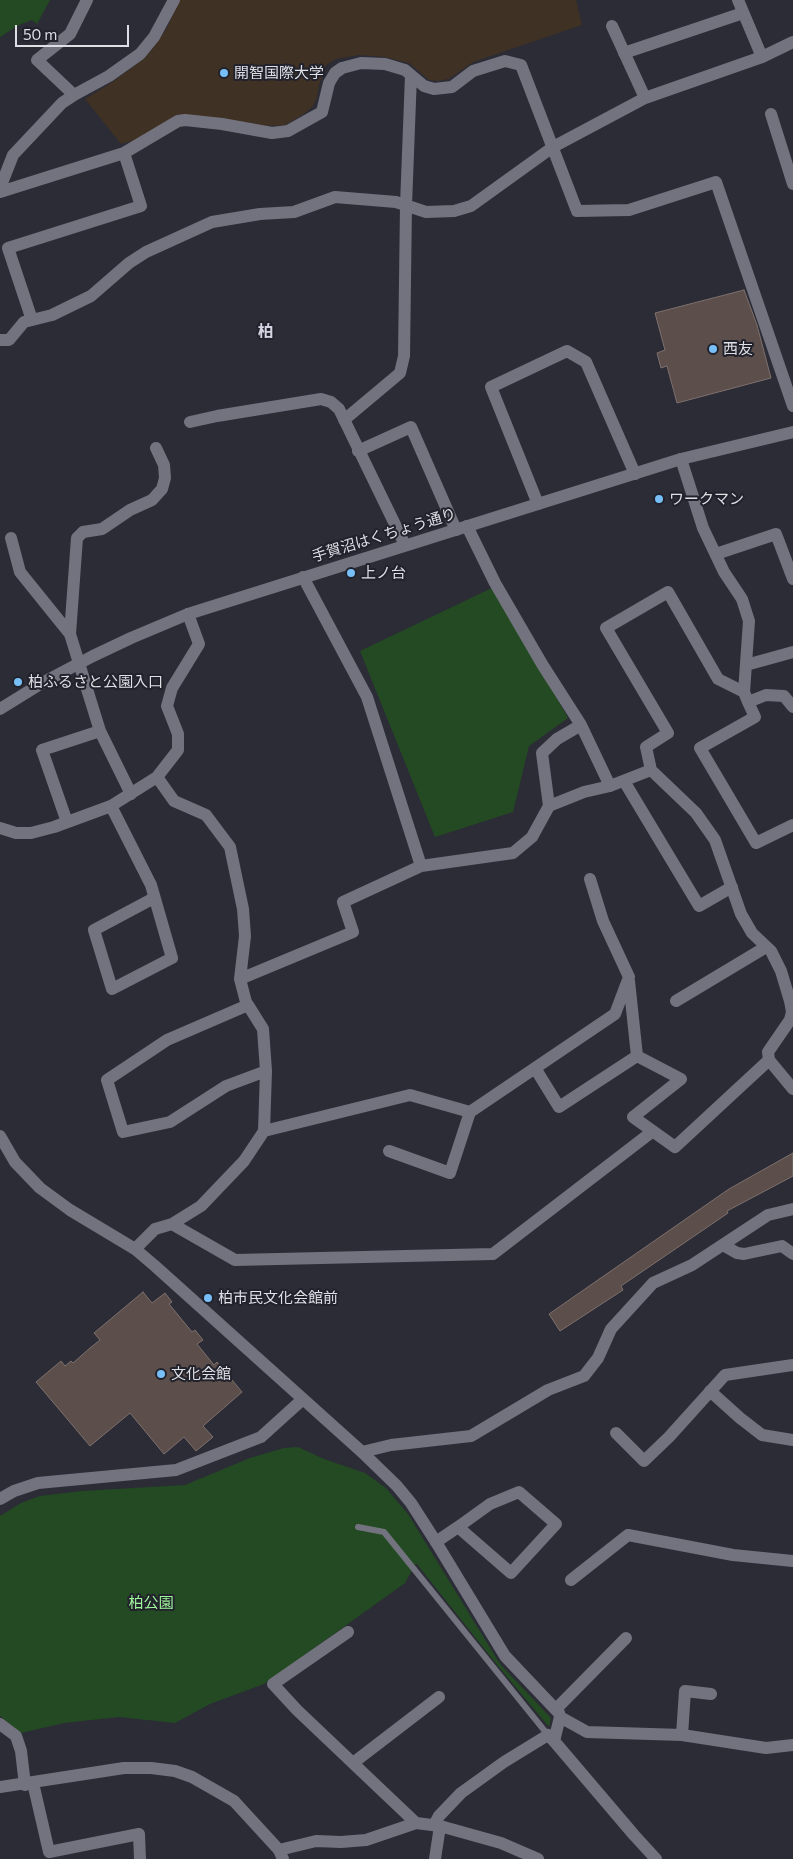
<!DOCTYPE html>
<html>
<head>
<meta charset="utf-8">
<style>
	body { margin:0 }
	#map { position:relative; width:793px; height:1859px; overflow:hidden; background:#2b2c36; font-family:Commissioner,sans-serif }
	canvas { display:block }
	.scale { position:absolute; left:15px; top:25px; width:114px; height:22px; box-sizing:border-box; border:2px solid #dfdfe6; border-top:0; padding-left:6px; font-size:15px; line-height:18px; white-space:nowrap; color:#dfdfe6; -webkit-text-stroke:4px #22222c; paint-order:stroke }
</style>
</head>
<body>
<div id="map">
<canvas width="793" height="1859"></canvas>
<div class="scale">50 m</div>
</div>
<script>
const context = document.querySelector('canvas').getContext('2d');
context.lineJoin = 'round';
function fill(path, color) { context.fillStyle = color; context.fill(path, 'evenodd'); }
const toPath = rows => new Path2D(rows.map(r => 'M' + r).join(''));
function stroke(path, color, width, dash) { context.strokeStyle = color; context.lineWidth = width; context.lineCap = dash ? 'butt' : 'round'; context.setLineDash(dash || []); context.stroke(path); }
function write(font, color, halo, rows, align = 'center') {
  context.font = font + ' Commissioner,"Noto Sans JP",sans-serif'; context.lineWidth = 4; context.setLineDash([]); context.textBaseline = 'middle'; context.strokeStyle = halo; context.fillStyle = color; for (const [text, x, y, turn = 0] of rows) {
    context.save(); context.translate(x, y); context.rotate((+turn || 0) * Math.PI / 180); context.textAlign = isNaN(turn) ? turn : align; if (halo) context.strokeText(text, 0, 0); context.fillText(text, 0, 0); context.restore();
  }
}
fill(toPath([
	[179,0,576,0,582,25,473,62,449,79,438,81,429,80,409,63,385,57,359,55,336,59,326,65,319,85,317,97,313,106,304,114,285,125,265,126,212,118,121,144,85,99,114,81,138,63,151,51,167,28]
]), '#3f3124');
fill(toPath([
	[0,0,50,0,37,24,32,20,19,25,0,37],
	[494,587,568,718,529,746,513,812,435,837,360,651],
	[298,1447,324,1459,365,1473,386,1488,408,1514,500,1664,551,1718,549,1727,498,1666,416,1563,405,1583,264,1684,210,1704,175,1723,119,1717,64,1723,21,1733,0,1716,0,1516,21,1503,40,1496,82,1491,185,1485,250,1458,284,1448]
]), '#234a22');
const building = toPath([
	[744,290,757,325,771,378,677,403,667,366,661,368,657,353,665,350,655,313,744,290],
	[793,1153,793,1176,727,1211,728,1213,621,1286,623,1290,560,1331,549,1314,729,1189,793,1153],
	[143,1292,152,1303,165,1293,172,1302,169,1304,192,1332,195,1330,203,1340,197,1344,214,1365,217,1362,242,1392,203,1426,213,1437,196,1451,184,1437,164,1454,130,1413,90,1446,36,1382,61,1361,65,1366,71,1361,73,1363,90,1348,100,1340,94,1333,143,1292]
]);
fill(building, '#5b4e4b');
stroke(building, '#7e706d', 1);
stroke(toPath([
	[358,1527,384,1532,548,1735]
]), '#73737f', 6);
stroke(toPath([
	[738,0,762,57],
	[612,26,645,98],
	[624,53,743,13],
	[74,95,37,60,70,34,87,0],
	[771,114,793,184],
	[0,188,13,155,62,103,74,95,109,76,140,54,154,37,174,0],
	[0,192,124,153,178,121,185,120,222,124,272,133,288,131,322,112,329,83,335,73,342,68,361,63,385,64,405,70,424,86,434,89,452,87,473,71,505,61,521,65,577,211,629,210,716,182,793,406],
	[32,320,8,248,141,206,124,153],
	[0,340,9,340,24,322,52,315,91,296,129,263,146,252,212,222,260,214,294,212,335,197,396,202,426,212,454,211,471,206,553,147,645,98,762,57,793,42],
	[344,420,400,373,404,356,406,205,411,75],
	[190,422,217,416,321,399,331,402,339,409,405,545],
	[358,451,411,427,456,530],
	[681,459,703,528,724,572,742,599,749,621,744,692,748,702,766,695,784,696,793,707],
	[538,504,491,387,567,351,586,362,635,474],
	[467,526,495,583,542,664,581,725,610,786],
	[11,538,20,572,70,634],
	[716,554,776,534,793,579],
	[746,665,793,652],
	[748,702,755,717,700,748,756,843,793,825],
	[651,770,646,747,668,733,606,628,668,592,718,679,744,692],
	[157,777,174,801,206,815,230,847,243,909,245,936,240,979,353,932,343,902,421,866,367,697,303,577],
	[624,781,699,906,732,887],
	[131,794,100,731,70,634,77,538,83,532,102,529,130,510,152,500,162,489,165,478,164,465,156,448],
	[111,806,151,885,172,958,112,989,94,930,154,898],
	[549,806,584,792,610,786,651,770,696,813,715,840,741,914,752,933,771,951,781,971,790,1001,793,998],
	[67,822,42,750,100,731],
	[0,828,16,833,31,833,54,827,111,806,157,777,178,750,178,734,167,706,172,688,199,644,188,614],
	[421,866,513,853,532,837,549,806,542,753,557,739,581,725],
	[240,979,246,1002,248,1005,263,1029,266,1071,226,1086,170,1122,123,1132,107,1080,167,1040,248,1005],
	[676,1001,766,947],
	[790,1001,792,1012,790,1020,768,1052,769,1060,793,1089],
	[637,1056,681,1079,633,1117,675,1147,769,1060],
	[535,1068,559,1107,637,1056,629,981],
	[266,1071,264,1131,410,1095,470,1112,615,1014,629,977,603,921,590,879],
	[389,1151,450,1173,470,1112],
	[172,1224,201,1206,244,1161,264,1131],
	[723,1245,737,1253,744,1254,782,1246,793,1254],
	[135,1249,155,1229,172,1224,235,1260,493,1254,653,1131],
	[710,1391,740,1418,762,1435,793,1440],
	[616,1433,644,1461,669,1437,725,1375,793,1365],
	[362,1452,391,1445,471,1436,548,1390,584,1376,598,1358,611,1329,653,1283,692,1265,768,1215,793,1209],
	[436,1542,458,1527,490,1504,519,1492,556,1524,511,1573,458,1527],
	[571,1580,628,1535,733,1555,793,1561],
	[348,1632,273,1684,297,1710,416,1823],
	[556,1709,626,1638],
	[560,1717,587,1732,682,1735,766,1748,793,1745],
	[0,1724,16,1736,21,1751,25,1785],
	[682,1735,685,1691,711,1694],
	[353,1763,439,1697],
	[33,1783,49,1852,139,1834,140,1859],
	[0,1787,124,1768,151,1768,175,1771,192,1777,234,1801,279,1850,283,1859],
	[434,1825,439,1816,461,1793,504,1762,548,1735,554,1741],
	[279,1850,316,1841,341,1842,366,1840,416,1823,440,1826,501,1843,538,1859],
	[435,1859,440,1826]
]), '#73737f', 12);
stroke(toPath([
	[0,709,42,683,93,656,131,638,188,614,681,459,793,432],
	[0,1136,15,1162,40,1188,70,1210,135,1249,155,1266,362,1452,397,1486,411,1503,436,1542,505,1656,559,1713,560,1717,554,1741,634,1835,656,1859],
	[0,1499,14,1491,38,1483,176,1470,261,1437,303,1399]
]), '#73737f', 12);
for (const [x, y, r, color] of [
	[224,73,5,"#78bff7"],
	[713,349,5,"#78bff7"],
	[659,499,5,"#78bff7"],
	[351,573,5,"#78bff7"],
	[18,682,5,"#78bff7"],
	[208,1298,5,"#78bff7"],
	[161,1374,5,"#78bff7"]
]) { const dot = new Path2D(); dot.arc(x, y, r, 0, 2 * Math.PI); context.fillStyle = color; context.fill(dot); stroke(dot, '#22222c', 2); }
write('15px', '#dfdfe6', '#22222c', [
	["開智国際大学",234,73],
	["西友",723,349],
	["ワークマン",669,499],
	["上ノ台",361,573],
	["柏ふるさと公園入口",28,682],
	["柏市民文化会館前",218,1298],
	["文化会館",171,1374]
], 'left');
write('15px', '#dfdfe6', '#22222c', [
	["手賀沼はくちょう通り",384,535,-17]
]);
write('15px', '#9ef69b', '#22222c', [
	["柏公園",151,1603]
]);
write('bold 16px', '#d4d5e3', '#22222c', [
	["柏",266,332]
]);
</script>
</body>
</html>
